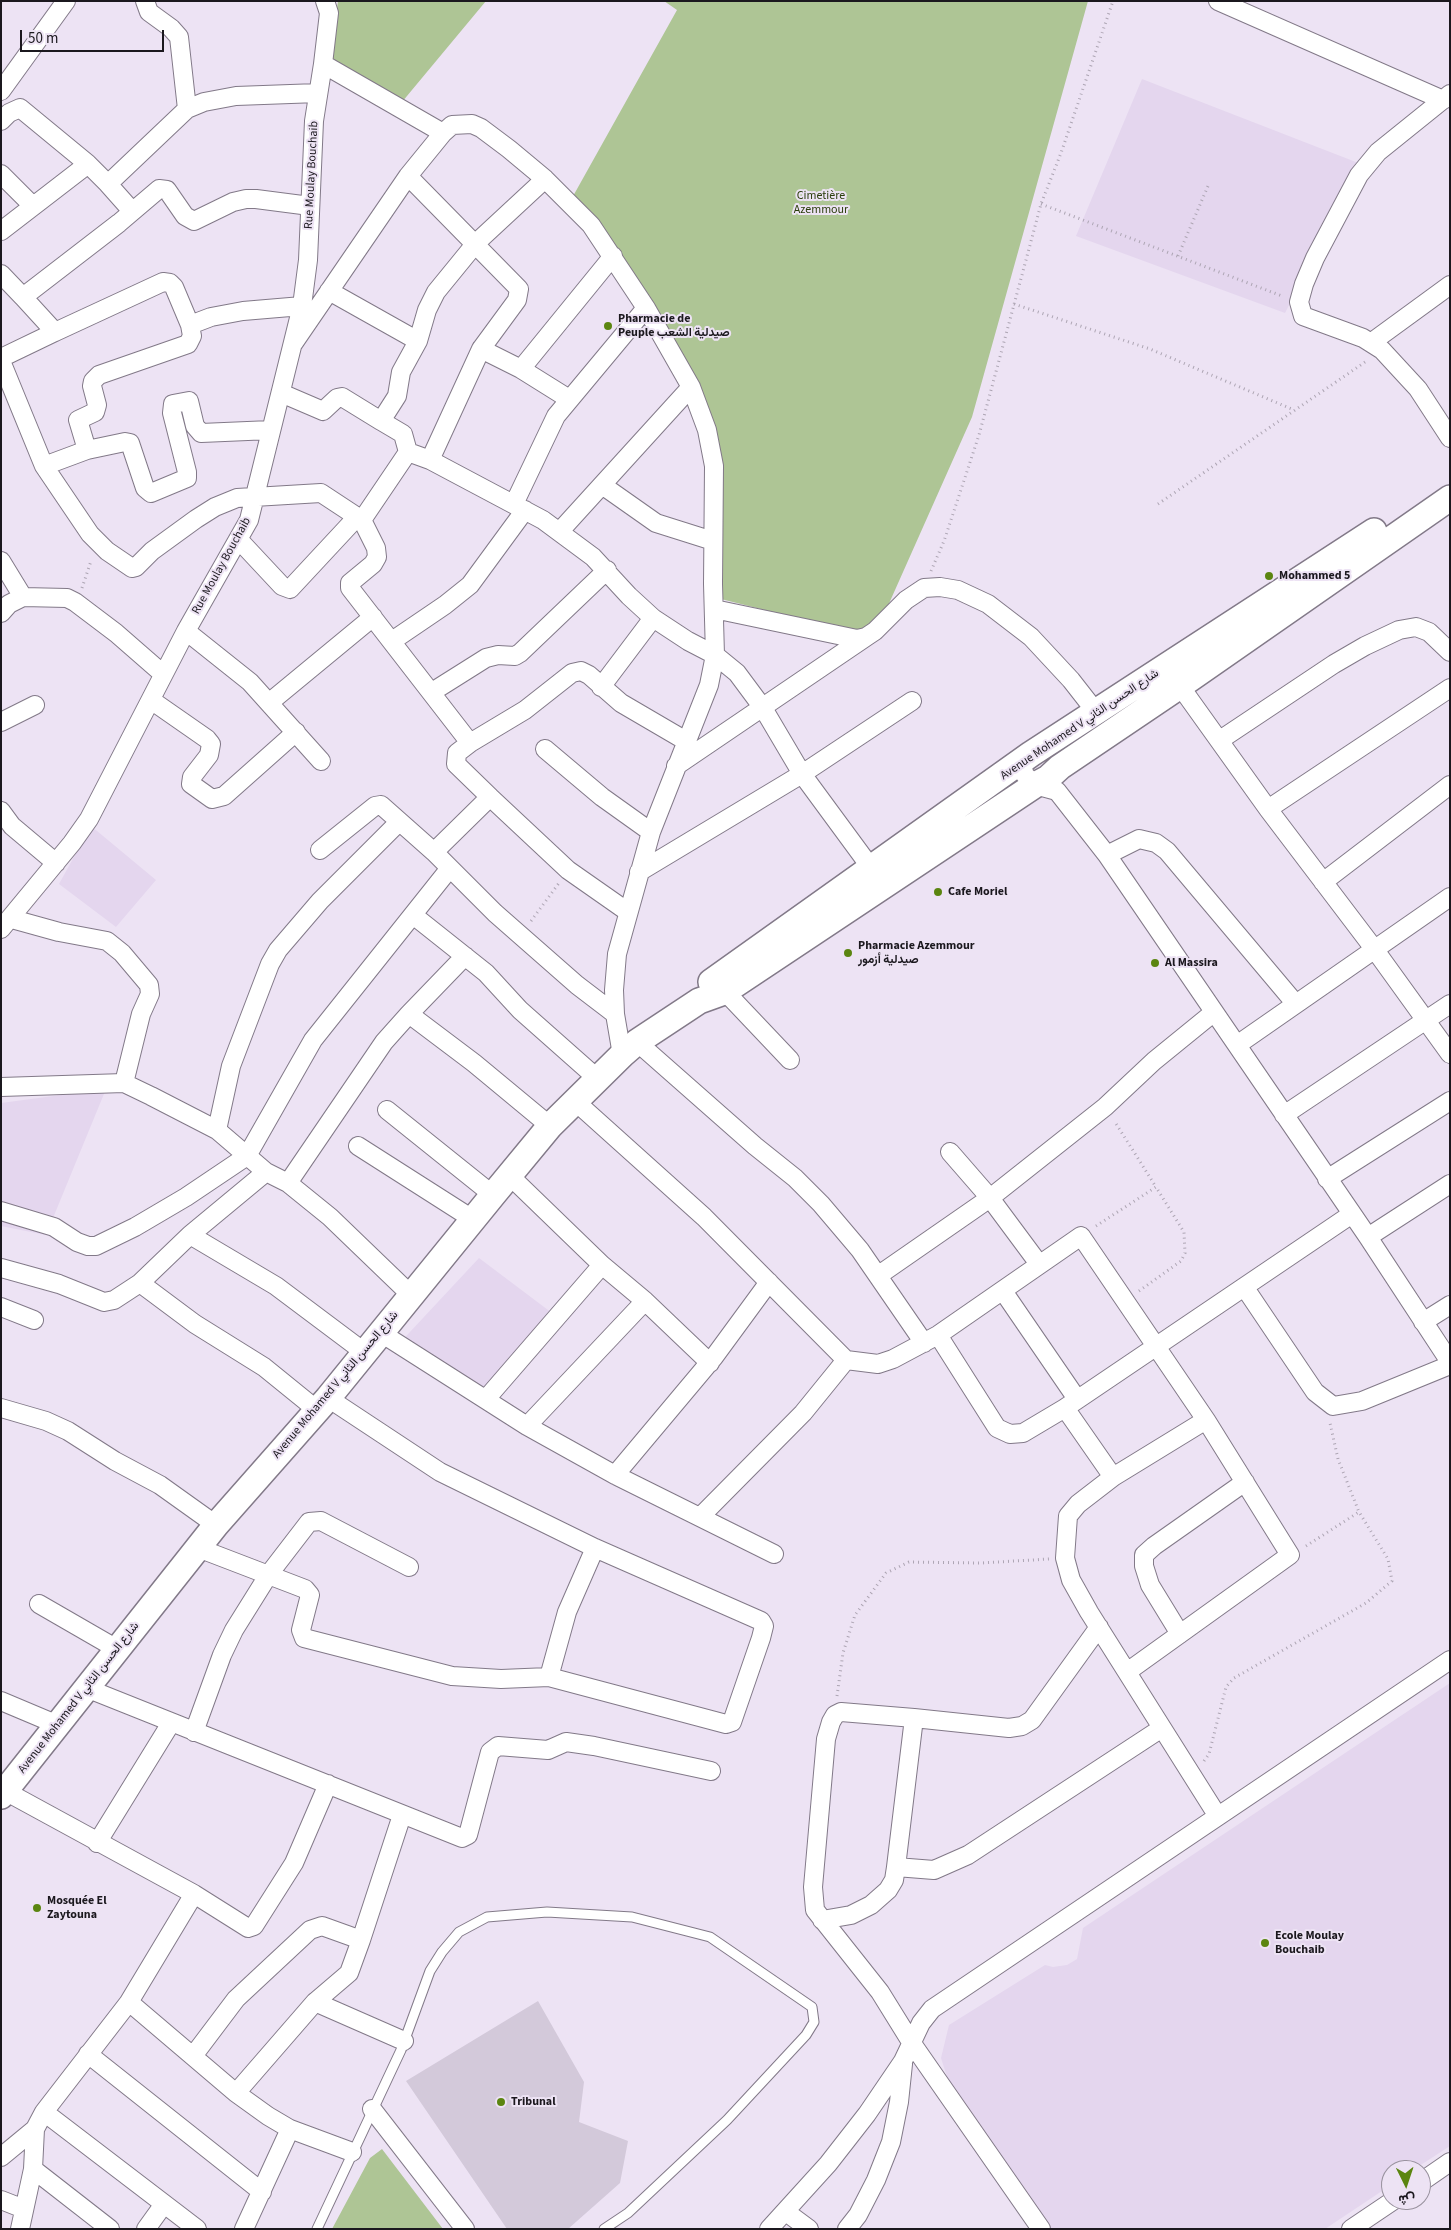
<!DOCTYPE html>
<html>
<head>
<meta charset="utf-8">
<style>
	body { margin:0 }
	#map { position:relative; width:1451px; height:2230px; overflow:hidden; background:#ede3f4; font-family:"Source Sans 3",Vazirmatn,sans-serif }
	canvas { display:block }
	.frame { position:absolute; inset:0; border:2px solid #1b181e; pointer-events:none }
	.north { position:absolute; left:1381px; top:2160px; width:50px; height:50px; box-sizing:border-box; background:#ede3f4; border:1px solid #99929e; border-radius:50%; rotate:176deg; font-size:14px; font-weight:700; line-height:20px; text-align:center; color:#1b181e }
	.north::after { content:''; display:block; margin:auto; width:18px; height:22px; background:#5b8510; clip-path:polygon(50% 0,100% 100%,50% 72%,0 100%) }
	.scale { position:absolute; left:20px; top:30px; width:144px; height:22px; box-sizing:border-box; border:2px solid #1b181e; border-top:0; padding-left:6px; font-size:15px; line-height:18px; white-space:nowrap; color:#1b181e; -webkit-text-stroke:4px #ede3f4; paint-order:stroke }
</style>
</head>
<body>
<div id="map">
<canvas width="1451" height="2230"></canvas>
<div class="frame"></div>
<div class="north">ش</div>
<div class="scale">50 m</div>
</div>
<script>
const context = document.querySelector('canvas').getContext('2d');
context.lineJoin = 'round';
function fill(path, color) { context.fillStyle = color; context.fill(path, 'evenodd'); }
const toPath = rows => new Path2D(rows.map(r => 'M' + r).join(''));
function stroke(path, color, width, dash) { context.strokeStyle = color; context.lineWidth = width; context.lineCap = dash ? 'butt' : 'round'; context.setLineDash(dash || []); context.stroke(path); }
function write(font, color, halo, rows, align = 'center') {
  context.font = font + ' "Source Sans 3",Vazirmatn,sans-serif'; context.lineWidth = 4; context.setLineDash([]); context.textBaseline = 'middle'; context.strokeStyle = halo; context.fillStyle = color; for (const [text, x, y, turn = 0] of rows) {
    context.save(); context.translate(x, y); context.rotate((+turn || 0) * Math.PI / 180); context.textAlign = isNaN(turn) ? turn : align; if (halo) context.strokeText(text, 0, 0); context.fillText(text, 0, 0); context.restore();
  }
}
fill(toPath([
	[1142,79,1361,164,1285,313,1076,236],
	[91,826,156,880,116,927,59,884],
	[106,1089,46,1235,1,1226,1,1103],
	[479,1258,556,1316,478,1404,395,1348],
	[1450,1683,1450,2146,1413,2170,1391,2170,1391,2185,1325,2229,1046,2229,950,2086,941,2058,949,2025,1045,1965,1053,1967,1067,1965,1077,1959,1083,1928]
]), '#e4d6ee');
fill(toPath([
	[338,1,486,1,397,108,330,58],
	[664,1,1088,1,972,417,883,617,860,634,713,597,717,457,638,289,572,198,677,10],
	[382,2149,443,2229,332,2229,370,2158]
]), '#aec595');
fill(toPath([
	[538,2001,584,2082,579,2122,628,2141,620,2183,568,2229,507,2229,406,2081]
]), '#d3c9da');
const lane = toPath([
	[317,2229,401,2050,430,1971,442,1952,459,1932,487,1917,547,1912,632,1917,710,1937,812,2007,814,2022,806,2035,727,2120,628,2213,604,2229]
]);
const street = toPath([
	[145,1,149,12,171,28,179,37,187,109],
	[325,1,329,13,323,64,443,133],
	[1218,1,1443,100],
	[1,91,66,1],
	[1450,94,1378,152,1359,175,1315,258,1304,284,1299,302,1303,316,1363,338,1382,350,1418,389,1450,438],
	[1,121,9,113,20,108,88,164],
	[1,174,32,205],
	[408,176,519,289,517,300,481,349],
	[132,211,108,184,187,109,204,102,236,96,318,93],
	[1,231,88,164,108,184],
	[1,274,23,297],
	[329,291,418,341],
	[55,332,163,282,170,283,174,287,190,325],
	[1372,342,1450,285],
	[293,344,408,176,443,133,452,125,472,124,481,128,509,149,545,179,591,225,646,308,691,387,707,430,714,466,713,584,715,655,709,685,651,832,617,954,614,990,615,1014,622,1055],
	[1,358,55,332,23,297,119,223,159,189,167,190,185,216,194,221,233,202,246,199,256,199,310,206],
	[1,361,44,466,90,534,107,551,132,568,136,567,152,551,196,519,215,507,237,498,321,493,362,520,408,452,430,460,543,520,593,557,629,596,653,618,688,641,715,655,737,673,763,708,802,774,877,876],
	[521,369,613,256],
	[281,393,323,411,337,398,342,397,381,421],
	[87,450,125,442,130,443,145,488,151,493,187,478,187,472,172,413,173,404,189,401,195,426,201,433,271,430],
	[408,452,403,434,381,421,397,396,401,372,418,341,427,310,436,292,476,243,545,179],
	[430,460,481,349,521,369,569,399],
	[44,466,87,450,78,420,95,412,97,405,92,386,93,381,99,375,188,344,192,336,190,325,211,317,243,311,302,306],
	[602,485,656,523,713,541],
	[514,504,556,416,646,308],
	[362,520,376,548,377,557,373,564,350,583,350,588,470,743,457,753,456,764,490,797],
	[560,531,691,387],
	[239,540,282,586,290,589,357,517],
	[1,561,23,597],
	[714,609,857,639,866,637,875,631,906,600,924,588,940,587,958,590,988,604,1031,637,1071,680,1096,712],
	[1,613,9,604,23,597,67,598,75,602,116,633,163,674],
	[186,631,250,682,321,761],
	[392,641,445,605,470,585,525,510],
	[1180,686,1268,809,1375,950,1450,1054],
	[601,687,653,618],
	[432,692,486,658,498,655,515,656,520,653,607,570],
	[151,700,207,739,211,744,209,755,192,777,191,784,212,799,224,796,296,732],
	[270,702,373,617],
	[1,722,35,705],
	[1220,740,1334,664,1365,646,1399,630,1416,627,1429,632,1450,652],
	[470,743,525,710,572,673,581,671,589,675,621,703,686,741],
	[545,749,602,797,651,832],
	[1021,763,1025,775,1035,785,1057,791,1107,855,1368,1237,1450,1362],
	[676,766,866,637],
	[1268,809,1450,688],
	[1,811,12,826,56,863],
	[320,850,375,806,381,805,434,852,495,913,577,985,615,1014],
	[434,852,490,797,568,870,628,912],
	[1107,855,1139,839,1156,843,1167,851,1295,1003],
	[639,872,802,774,912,701],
	[1323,882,1450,785],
	[413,915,486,973,520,1010,599,1080],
	[12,919,59,932,107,941,122,953,149,985,150,994,141,1014,124,1083],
	[1,929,72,843,89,819,186,631,249,520,302,306,308,260,314,121,323,64],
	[465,956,409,1014,474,1063,550,1126],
	[717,983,790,1060],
	[637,1042,755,1146,795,1178,821,1204,860,1250,924,1343],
	[1237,1045,1450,897],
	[1,1087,124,1083,151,1096,217,1130,266,1172,288,1183,330,1217,411,1295],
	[576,1102,704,1217,846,1360,878,1364,893,1359,938,1335,1081,1236,1206,1420,1113,1477,1078,1504,1068,1516,1065,1558,1071,1580,1089,1612,1217,1815],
	[387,1110,493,1195],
	[1284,1115,1450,1004],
	[217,1130,231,1066,270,964,278,950,320,901,399,822],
	[358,1146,474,1220],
	[950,1152,990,1198,1039,1264],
	[1327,1179,1450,1101],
	[288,1183,384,1042,409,1014],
	[1,1211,54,1227,77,1242,88,1246,96,1246,135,1227,186,1197,247,1156,313,1040,450,868],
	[190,1235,266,1172],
	[1368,1237,1450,1184],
	[602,1265,645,1301,710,1363],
	[1,1268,59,1284,104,1302,114,1300,140,1283,195,1324,264,1367,317,1410],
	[879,1275,990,1198,1105,1107,1154,1061,1213,1013],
	[140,1283,190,1235,276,1286,364,1352],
	[1245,1288,1315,1392,1333,1406,1362,1401,1450,1365],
	[1003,1291,1077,1399],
	[1,1307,34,1320],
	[1423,1322,1450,1305],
	[381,1333,527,1426,615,1475,774,1554],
	[938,1335,997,1428,1010,1434,1023,1433,1065,1408,1352,1214],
	[486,1399,602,1265,510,1176],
	[1,1408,46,1421,68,1431,115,1461,160,1485,216,1525],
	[1065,1408,1113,1477],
	[527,1426,645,1301],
	[615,1475,714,1357,769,1282],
	[700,1517,803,1413,846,1360],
	[198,1548,305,1589,310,1595,301,1630,304,1638,452,1676,501,1679,549,1677,726,1724,732,1722,761,1638,764,1626,761,1621,595,1548,440,1472,328,1398],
	[39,1604,117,1649],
	[1180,1634,1150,1585,1144,1566,1144,1555,1154,1546,1245,1482],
	[1127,1672,1290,1555,1206,1420],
	[549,1677,567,1612,595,1548],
	[86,1688,462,1838,468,1835,490,1752,498,1746,548,1750,566,1742,594,1746,711,1771],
	[1,1701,58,1725],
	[914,1718,1009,1728,1022,1726,1032,1720,1099,1627],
	[194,1732,222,1655,234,1630,269,1574,309,1522,321,1521,409,1567],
	[5,1791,194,1894,248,1928,254,1926,294,1863,328,1784],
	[97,1843,171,1723],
	[822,1920,851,1915,871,1905,888,1890,894,1880,896,1867],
	[129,2002,194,1894],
	[315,2002,349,1973,361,1940],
	[88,2054,262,2192],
	[193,2056,236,1999,310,1930,322,1926,361,1940,402,1815],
	[236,2093,315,2002,404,2041],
	[372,2109,465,2229],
	[44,2112,197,2229],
	[35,2129,33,2169,110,2229],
	[1,2157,35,2129,44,2112,129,2002,236,2093,268,2116,290,2129,352,2152],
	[1421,2182,1450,2162],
	[1,2200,24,2209],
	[786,2212,809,2229],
	[20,2229,33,2169],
	[146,2229,164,2204],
	[244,2229,290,2129],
	[769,2229,828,2164,867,2114,903,2061,921,2023,932,2009,1450,1660],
	[847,2229,858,2215,876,2180,891,2142,899,2102,903,2064],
	[1041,2229,911,2042,880,1992,815,1910,813,1887,826,1739,831,1722,835,1715,841,1712,914,1718,896,1867,934,1870,968,1855,1162,1728],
	[1351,2229,1394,2200]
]);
const secondary = toPath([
	[711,982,1031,754,1374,531],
	[1,1796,216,1525,328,1398,493,1195,550,1126,622,1055,637,1042,699,1001,724,992,1035,785,1048,778,1060,767,1180,686,1450,498]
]);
stroke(lane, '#827988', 11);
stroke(street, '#827988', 20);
stroke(secondary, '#827988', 28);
stroke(toPath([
	[1041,204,1282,296],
	[1178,256,1208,186],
	[1014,304,1150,349,1294,410],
	[1158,504,1368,360],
	[931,571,944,541,979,435,1041,204,1061,153,1113,1],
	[82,588,91,561],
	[531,921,559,883],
	[1096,1226,1156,1187,1115,1122],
	[1139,1291,1181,1261,1185,1253,1184,1232,1156,1187],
	[1306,1546,1359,1512,1338,1459,1330,1423],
	[837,1696,843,1653,855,1615,886,1573,909,1562,981,1563,1049,1559],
	[1204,1761,1209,1754,1226,1687,1234,1678,1366,1603,1392,1581,1388,1559,1359,1512]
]), '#ada5b3', 3, [1, 4]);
stroke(lane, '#fff', 9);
stroke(street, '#fff', 18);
stroke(secondary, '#fff', 25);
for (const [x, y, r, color] of [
	[608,326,5,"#5b8510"],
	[1269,576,5,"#5b8510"],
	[938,892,5,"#5b8510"],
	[848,953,5,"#5b8510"],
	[1155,963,5,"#5b8510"],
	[37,1908,5,"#5b8510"],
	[1265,1943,5,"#5b8510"],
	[501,2102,5,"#5b8510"]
]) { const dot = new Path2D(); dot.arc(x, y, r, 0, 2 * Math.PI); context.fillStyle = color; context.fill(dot); stroke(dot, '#ede3f4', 2); }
write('12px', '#1b181e', '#ede3f4', [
	["Rue Moulay Bouchaib",312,175,-87],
	["Rue Moulay Bouchaib",222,566,-61],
	["Avenue Mohamed V شارع الحسن الثاني",1080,725,-34],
	["Avenue Mohamed V شارع الحسن الثاني",336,1385,-50],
	["Avenue Mohamed V شارع الحسن الثاني",79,1698,-52]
]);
write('12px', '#2b3e0c', '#ede3f4', [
	["Cimetière",821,196],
	["Azemmour",821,210]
]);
write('bold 12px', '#1b181e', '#ede3f4', [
	["Pharmacie de",618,319],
	["Peuple صيدلية الشعب",618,333],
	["Mohammed 5",1279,576],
	["Cafe Moriel",948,892],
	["Pharmacie Azemmour",858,946],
	["صيدلية أزمور",858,960],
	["Al Massira",1165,963],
	["Mosquée El",47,1901],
	["Zaytouna",47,1915],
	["Ecole Moulay",1275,1936],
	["Bouchaib",1275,1950],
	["Tribunal",511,2102]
], 'left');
</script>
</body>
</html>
